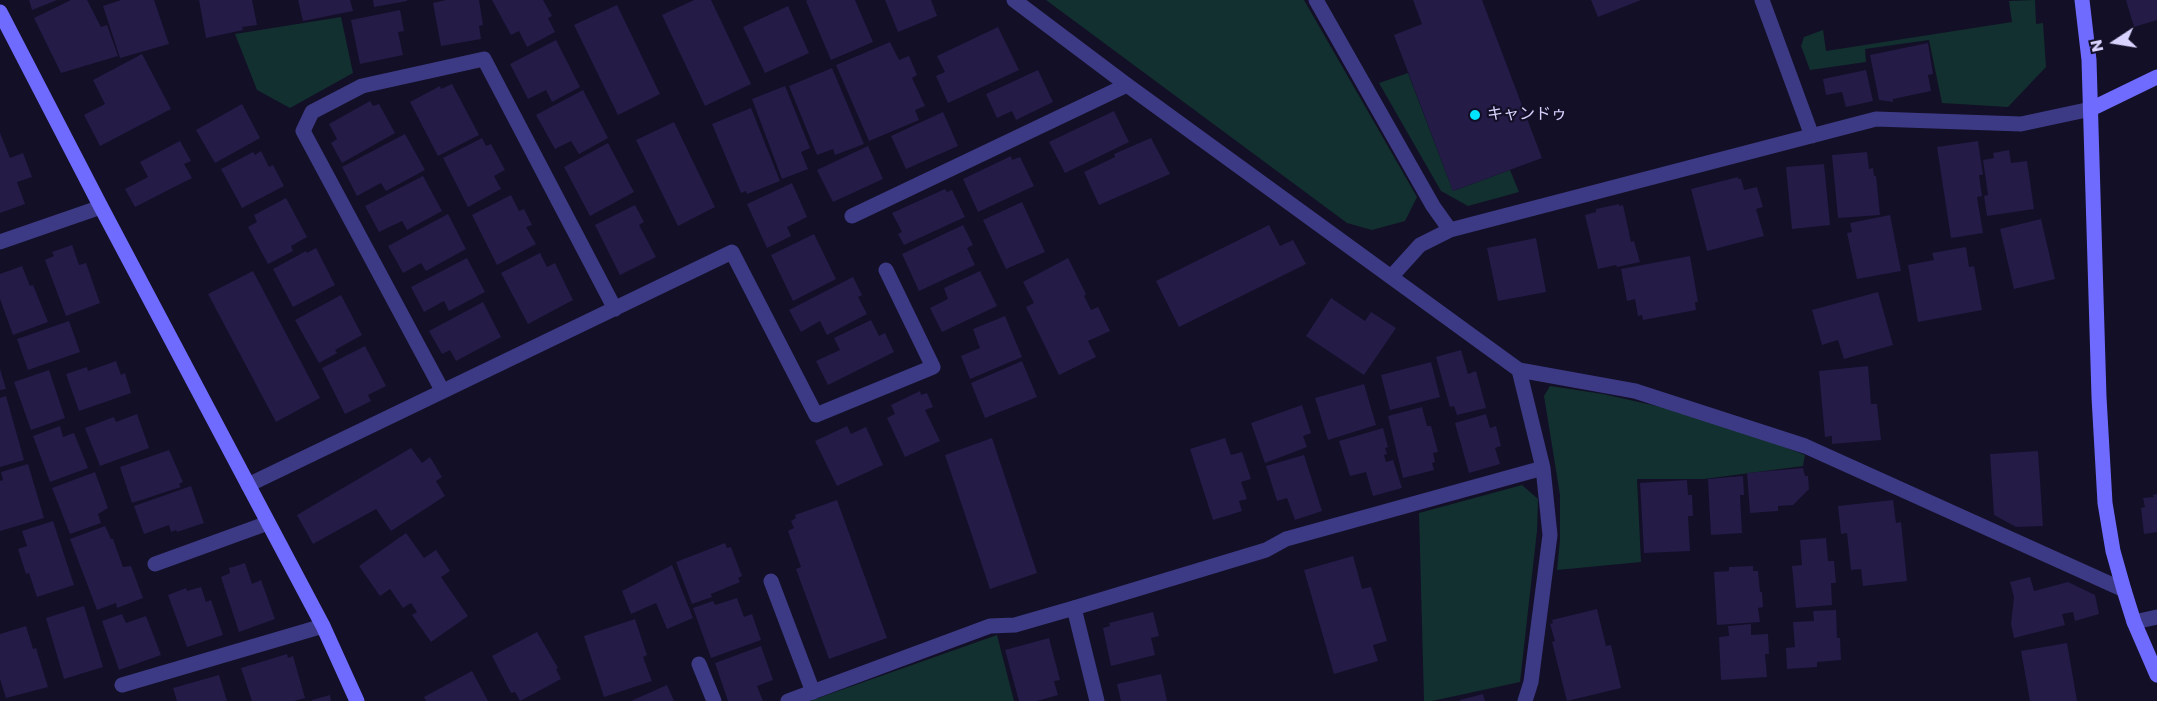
<!DOCTYPE html>
<html>
<head>
<meta charset="utf-8">
<style>
	body { margin:0 }
	#map { position:relative; width:2157px; height:701px; overflow:hidden; background:#130f26; font-family:Poppins,sans-serif }
	canvas { display:block }
	.north { position:absolute; left:2085px; top:12px; width:60px; height:60px; -webkit-text-stroke:4px #130f26; paint-order:stroke; rotate:258deg; font-size:16px; font-weight:700; line-height:24px; text-align:center; color:#d9d4ff }
	.north::after { content:''; display:block; margin:auto; width:21px; height:27px; background:#d9d4ff; clip-path:polygon(50% 0,100% 100%,50% 72%,0 100%) }
</style>
</head>
<body>
<div id="map">
<canvas width="2157" height="701"></canvas>
<div class="north">N</div>
</div>
<script>
const context = document.querySelector('canvas').getContext('2d');
context.lineJoin = 'round';
function fill(path, color) { context.fillStyle = color; context.fill(path, 'evenodd'); }
const toPath = rows => new Path2D(rows.map(r => 'M' + r).join(''));
function stroke(path, color, width, dash) { context.strokeStyle = color; context.lineWidth = width; context.lineCap = dash ? 'butt' : 'round'; context.setLineDash(dash || []); context.stroke(path); }
function write(font, color, halo, rows, align = 'center') {
  context.font = font + ' Poppins,"Noto Sans JP",sans-serif'; context.lineWidth = 4.5; context.setLineDash([]); context.textBaseline = 'middle'; context.strokeStyle = halo; context.fillStyle = color; for (const [text, x, y, turn = 0] of rows) {
    context.save(); context.translate(x, y); context.rotate((+turn || 0) * Math.PI / 180); context.textAlign = isNaN(turn) ? turn : align; if (halo) context.strokeText(text, 0, 0); context.fillText(text, 0, 0); context.restore();
  }
}
fill(toPath([
	[1046,0,1304,0,1417,197,1405,221,1372,230,1347,223],
	[2035,0,2036,24,2043,23,2046,67,2008,107,1942,103,1929,40,1865,49,1866,62,1810,70,1801,46,1804,37,1823,30,1826,51,2012,22,2009,1],
	[341,17,353,73,290,108,257,90,235,34],
	[1408,73,1453,191,1510,170,1519,192,1468,206,1441,191,1379,83],
	[1550,386,1603,394,1710,418,1805,455,1803,466,1704,479,1637,479,1641,562,1557,570,1560,540,1560,495,1544,396],
	[1522,485,1538,499,1537,531,1520,682,1432,701,1424,701,1419,513],
	[997,635,1014,701,810,701]
]), '#12302f');
fill(toPath([
	[29,0,57,0,32,10],
	[71,0,87,0,101,27,107,25,118,56,61,73,34,18],
	[121,0,154,0,169,44,120,58,103,6],
	[199,0,252,0,257,25,242,27,243,30,206,38],
	[298,0,350,0,353,11,303,21],
	[373,0,407,0,407,1,374,7],
	[446,0,479,0,483,25,479,26,481,39,441,46,433,3],
	[492,0,543,0,552,16,548,18,555,32,527,47,519,31,511,35],
	[694,0,711,0,751,84,705,106,662,15],
	[808,0,855,0,873,42,831,60,806,1],
	[885,0,931,0,937,16,898,32],
	[1413,0,1482,0,1542,158,1453,191,1394,35,1422,24],
	[1591,0,1641,0,1598,17],
	[2126,0,2157,0,2157,20,2134,27],
	[617,5,660,94,618,115,574,25],
	[788,6,809,53,765,73,743,27],
	[400,10,404,31,398,32,403,55,360,64,351,20],
	[998,27,1019,70,948,103,936,76,945,72,937,56],
	[556,40,580,87,552,102,546,90,528,99,510,64],
	[890,42,899,60,909,56,917,75,912,78,925,106,915,110,919,120,869,141,836,65],
	[1928,43,1933,74,1928,75,1931,91,1893,99,1893,102,1879,100,1870,55],
	[142,54,171,109,100,146,84,115,105,104,93,80],
	[832,68,864,144,835,155,833,149,817,155,789,86],
	[1038,70,1053,102,1016,120,1012,111,997,118,986,94],
	[1866,70,1873,101,1846,107,1842,92,1826,95,1823,79],
	[452,84,479,135,438,156,410,102,440,86,441,89],
	[785,86,810,148,801,152,808,169,782,179,752,99],
	[583,90,608,138,579,154,571,141,555,149,536,115],
	[370,101,373,106,379,104,395,133,342,163,331,143,337,139,329,124],
	[242,104,260,138,215,163,196,130],
	[751,108,780,181,747,194,746,191,741,193,712,124],
	[1114,111,1129,142,1065,173,1049,142],
	[943,112,958,146,906,169,891,136],
	[674,122,715,207,678,226,636,140],
	[0,133,10,158,23,153,32,177,17,182,25,204,0,213],
	[405,134,425,170,386,191,381,183,357,196,342,167],
	[482,138,486,146,491,144,505,170,494,176,501,189,468,207,443,158],
	[1151,138,1170,174,1099,205,1084,172,1115,157,1114,154],
	[180,141,191,161,184,164,192,178,135,207,125,189,148,177,140,162],
	[1978,141,1983,175,1979,175,1982,196,1977,197,1983,233,1951,238,1937,147],
	[608,143,634,192,590,216,564,167],
	[868,146,883,179,833,202,817,170],
	[2009,150,2011,163,2027,161,2034,209,1987,216,1984,196,1988,195,1983,160,1994,158,1993,153],
	[261,151,269,167,273,165,284,186,242,208,221,169,253,152,255,155],
	[1867,152,1869,169,1873,168,1874,176,1876,176,1880,215,1838,218,1832,155],
	[1011,156,1012,160,1020,157,1034,186,978,212,963,179],
	[1824,164,1830,225,1792,229,1786,167],
	[423,176,442,211,407,230,402,221,379,232,365,206],
	[1738,177,1738,179,1741,179,1744,190,1757,187,1763,207,1756,209,1764,236,1707,251,1691,189],
	[792,183,807,217,787,227,791,236,767,248,747,204],
	[945,189,947,192,952,190,965,217,904,245,898,234,902,232,892,213],
	[511,195,519,211,524,209,532,225,526,227,536,244,497,265,472,215],
	[286,198,307,237,291,246,293,251,268,264,248,227,257,222,254,215],
	[1022,202,1045,252,1006,269,983,220],
	[1619,204,1619,206,1623,205,1631,242,1634,241,1640,262,1617,267,1616,265,1598,269,1585,215,1596,212,1596,209],
	[635,205,644,222,639,225,656,257,620,275,595,225],
	[448,214,466,249,426,271,421,263,403,273,388,246],
	[1890,215,1901,271,1857,279,1847,233,1852,232,1850,223],
	[2041,219,2055,279,2014,289,2000,229],
	[963,225,973,245,967,248,975,265,919,291,902,254],
	[1269,225,1280,246,1293,240,1306,264,1179,327,1156,281],
	[814,234,836,279,793,301,771,255],
	[1536,238,1546,292,1498,301,1487,248],
	[72,245,79,265,86,263,100,303,66,316,45,260,54,256,52,252],
	[1966,247,1969,267,1974,266,1982,310,1918,322,1908,265,1934,260,1932,253],
	[316,248,335,285,293,307,273,269,306,251,307,253],
	[540,253,547,267,555,263,573,300,528,324,501,273],
	[1690,256,1698,302,1695,302,1696,310,1643,320,1642,315,1638,316,1635,299,1627,301,1621,269],
	[467,258,485,292,449,311,444,301,424,312,411,287],
	[1068,258,1086,294,1084,296,1091,310,1098,307,1110,331,1088,341,1096,357,1059,375,1026,307,1034,303,1023,282],
	[22,266,30,286,33,285,48,322,13,335,0,299,0,274],
	[253,271,320,398,276,422,208,294],
	[980,271,997,306,942,332,930,308,948,299,944,288],
	[853,277,862,295,858,297,867,314,827,335,820,321,801,332,789,310],
	[1878,292,1893,345,1844,359,1838,340,1822,345,1812,310],
	[341,295,362,335,335,350,337,353,319,363,295,320],
	[1331,298,1365,321,1371,312,1396,328,1364,375,1306,336],
	[483,302,501,337,456,361,450,350,442,354,429,331],
	[1005,316,1022,357,970,379,961,356,980,348,973,329],
	[871,320,879,336,885,333,894,352,828,385,816,361,840,350,834,338],
	[69,321,80,352,28,370,17,339],
	[365,346,386,386,368,395,371,401,345,414,322,368],
	[1461,350,1468,374,1476,371,1486,408,1457,415,1454,406,1450,407,1436,357],
	[116,361,121,375,125,373,131,393,79,411,66,374,87,367,88,371],
	[1022,361,1037,397,985,418,971,383],
	[1431,362,1440,397,1390,410,1381,375],
	[1868,366,1871,404,1877,404,1881,440,1832,444,1832,436,1825,437,1819,371],
	[0,369,6,389,0,390],
	[49,370,65,418,31,430,14,382],
	[1364,384,1376,425,1328,440,1315,398],
	[920,391,921,395,927,393,933,407,925,410,940,441,905,457,887,418,895,414,891,405],
	[6,396,24,460,0,467,0,398],
	[1302,405,1311,433,1303,436,1307,447,1265,463,1251,423],
	[1422,407,1427,426,1431,426,1438,452,1433,453,1435,462,1432,463,1434,470,1403,478,1388,416],
	[137,414,149,448,100,466,85,428,114,417,116,422],
	[1486,414,1490,428,1496,426,1501,446,1495,448,1500,464,1469,473,1455,423],
	[60,426,63,437,74,433,88,468,50,482,33,436],
	[847,426,851,434,866,427,883,465,837,486,815,441],
	[1383,428,1388,447,1385,448,1387,454,1384,455,1386,462,1393,460,1402,488,1373,496,1366,472,1350,476,1339,441],
	[992,438,1037,573,990,589,945,455],
	[1225,438,1231,455,1242,452,1251,479,1241,482,1247,499,1239,501,1242,511,1213,520,1190,449],
	[411,448,422,463,430,457,442,477,436,481,445,496,391,531,376,509,313,544,297,515],
	[169,450,183,482,179,484,181,487,132,503,120,467],
	[2038,451,2043,526,2016,527,1994,515,1990,454],
	[1304,455,1322,511,1295,520,1287,498,1277,501,1266,466],
	[28,464,44,518,0,531,0,481,3,480,1,472],
	[1803,468,1805,476,1808,476,1809,489,1793,505,1778,506,1778,511,1750,513,1747,473],
	[95,472,108,508,98,514,101,523,70,534,52,488],
	[1743,476,1744,495,1740,495,1742,533,1711,535,1708,479],
	[1687,480,1688,495,1692,495,1693,516,1688,516,1690,551,1644,553,1640,483],
	[191,486,204,523,177,532,176,530,171,532,169,525,144,534,134,506],
	[2157,494,2157,532,2144,534,2141,508,2145,507,2143,498,2154,497,2153,495],
	[837,500,887,638,829,659,796,569,801,567,788,531,794,528,791,521,796,518,795,515],
	[1893,500,1896,523,1901,522,1907,581,1863,586,1861,569,1851,570,1847,533,1841,534,1838,506],
	[53,521,74,585,37,597,29,573,26,574,18,549,27,546,22,531],
	[105,526,111,539,113,539,123,567,131,566,143,598,117,608,116,603,97,610,70,539],
	[406,533,424,558,436,550,450,571,441,577,468,616,431,642,412,615,417,612,411,603,403,608,390,589,380,596,359,566],
	[1826,538,1828,561,1834,561,1836,583,1831,583,1832,605,1796,608,1792,566,1802,565,1800,540],
	[725,543,727,548,731,547,742,576,738,578,740,582,711,594,712,597,692,604,676,562],
	[1353,556,1362,589,1371,587,1387,641,1373,645,1378,661,1334,674,1304,570],
	[245,563,252,584,261,580,275,619,239,632,221,577,230,573,229,568],
	[672,565,693,618,667,629,656,603,631,614,622,591],
	[1753,566,1753,571,1758,571,1760,592,1762,592,1763,607,1758,608,1760,622,1717,625,1714,572,1729,571,1729,567],
	[2030,577,2034,591,2068,582,2095,595,2099,614,2075,621,2073,612,2062,614,2065,625,2014,638,2011,624,2014,597,2010,582],
	[201,587,206,602,211,600,223,635,187,647,168,595,186,588,187,591],
	[737,598,744,617,752,614,761,640,711,658,693,608,713,601,715,605],
	[84,606,103,667,64,679,46,618],
	[1597,609,1606,646,1611,645,1621,688,1567,701,1552,642,1555,641,1550,624,1553,623,1552,620],
	[1836,610,1837,638,1840,638,1841,660,1817,662,1817,667,1787,669,1786,648,1795,647,1793,622,1814,621,1813,611],
	[1153,612,1159,636,1151,638,1155,655,1111,666,1103,628,1110,626,1109,623],
	[122,614,126,623,146,616,161,655,119,670,102,621],
	[635,619,647,655,643,657,652,681,604,697,584,636],
	[1751,624,1751,635,1768,634,1769,654,1765,654,1767,677,1721,680,1719,637,1729,636,1728,626],
	[26,626,33,649,36,648,48,687,6,698,0,679,0,634],
	[537,632,558,668,556,669,561,679,520,701,515,692,511,693,492,656],
	[1049,638,1060,680,1054,681,1058,695,1037,701,1019,701,1005,650],
	[2067,643,2077,701,2030,701,2021,651],
	[761,646,773,680,757,686,763,701,728,701,715,663],
	[287,654,288,658,293,656,305,698,294,701,252,701,241,668],
	[472,671,488,701,426,701,424,697],
	[1161,674,1167,701,1121,701,1117,684],
	[219,675,227,701,177,701,173,688],
	[667,685,674,701,631,701],
	[1483,694,1485,701,1460,701,1460,700],
	[330,695,331,701,312,701,312,700]
]), '#241b47');
stroke(toPath([
	[852,216,1127,85],
	[0,242,101,207],
	[155,564,268,523],
	[771,581,813,692],
	[1074,608,1097,701],
	[2134,622,2157,617],
	[699,664,714,701],
	[122,685,323,626]
]), '#3d3a85', 15);
stroke(toPath([
	[1014,0,1127,85,1519,370,1635,391,1805,446,2124,590],
	[1316,0,1433,206,1450,230],
	[1762,0,1812,136],
	[1391,277,1420,245,1450,230,1876,119,2021,124,2091,109],
	[1519,370,1543,468,1550,535,1531,682,1525,701],
	[442,390,303,131,312,112,362,86,484,59,615,309],
	[248,485,732,252,816,415,933,367,886,270],
	[788,701,990,626,1015,625,1074,608,1266,550,1286,539,1543,468]
]), '#3d3a85', 15);
stroke(toPath([
	[2082,0,2089,60,2099,397,2105,503,2113,551,2124,590,2134,622,2157,675],
	[0,12,101,207,323,626,357,701],
	[2091,109,2157,77]
]), '#6f6bff', 15);
for (const [x, y, r, color] of [
	[1475,115,6,"#00e5ff"]
]) { const dot = new Path2D(); dot.arc(x, y, r, 0, 2 * Math.PI); context.fillStyle = color; context.fill(dot); stroke(dot, '#130f26', 2); }
write('16px', '#d9d4ff', '#130f26', [
	["キャンドゥ",1487,115]
], 'left');
</script>
</body>
</html>
